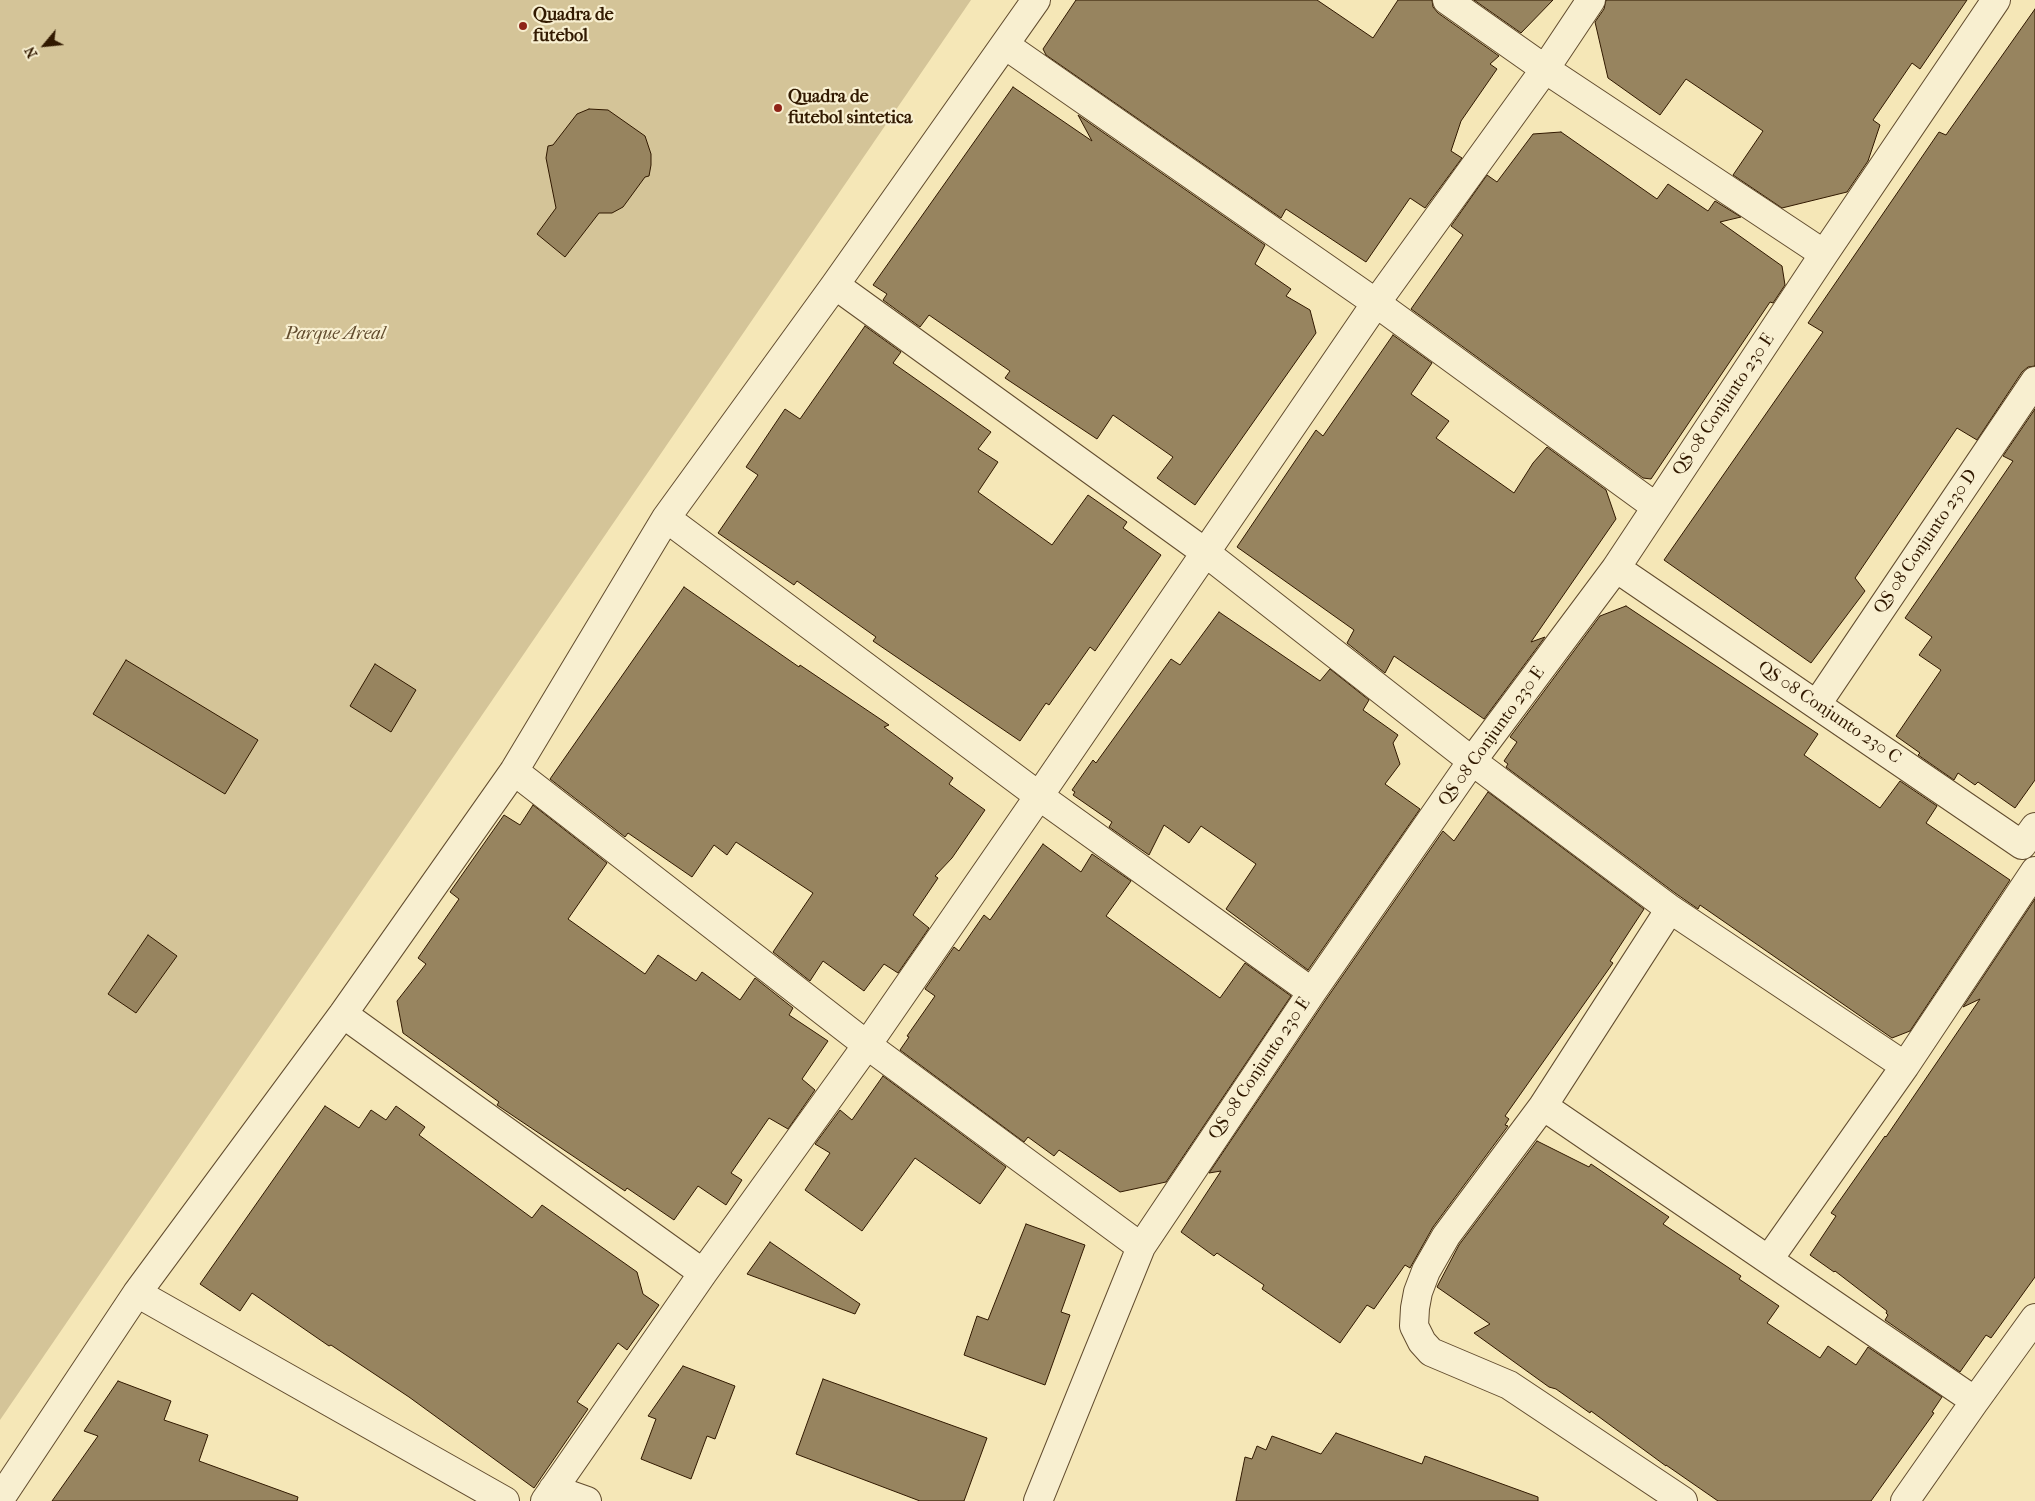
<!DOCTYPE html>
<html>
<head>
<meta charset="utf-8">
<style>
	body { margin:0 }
	#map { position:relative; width:2035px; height:1501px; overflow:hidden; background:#f5e7b7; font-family:"IM FELL French Canon",serif }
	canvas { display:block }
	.north { position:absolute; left:20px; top:20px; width:50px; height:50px; -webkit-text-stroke:4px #f8efd0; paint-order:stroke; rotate:242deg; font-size:14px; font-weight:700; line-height:20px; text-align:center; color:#311900 }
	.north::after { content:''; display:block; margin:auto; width:18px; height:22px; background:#311900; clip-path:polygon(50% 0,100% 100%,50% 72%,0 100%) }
</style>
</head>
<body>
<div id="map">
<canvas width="2035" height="1501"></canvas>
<div class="north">N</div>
</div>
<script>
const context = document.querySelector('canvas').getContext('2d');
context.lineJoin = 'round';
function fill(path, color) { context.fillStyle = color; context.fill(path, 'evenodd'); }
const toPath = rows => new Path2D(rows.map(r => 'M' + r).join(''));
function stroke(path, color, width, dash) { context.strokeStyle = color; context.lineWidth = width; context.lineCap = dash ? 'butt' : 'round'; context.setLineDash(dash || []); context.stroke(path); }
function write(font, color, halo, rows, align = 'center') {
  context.font = font + ' "IM FELL French Canon",serif'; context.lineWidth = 4.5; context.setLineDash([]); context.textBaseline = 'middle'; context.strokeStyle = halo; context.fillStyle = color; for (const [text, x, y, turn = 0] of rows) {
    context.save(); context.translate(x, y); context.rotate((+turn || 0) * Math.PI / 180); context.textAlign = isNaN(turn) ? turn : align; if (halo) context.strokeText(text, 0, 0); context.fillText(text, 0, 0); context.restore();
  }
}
fill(toPath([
	[0,0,971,0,0,1420]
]), '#d4c498');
const building = toPath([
	[1076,0,1317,0,1373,38,1398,0,1432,0,1433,7,1438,13,1499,56,1490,64,1497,69,1461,121,1451,151,1462,158,1425,208,1410,198,1366,262,1286,209,1281,218,1046,55,1043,49,1076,0],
	[1474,0,1553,0,1521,33,1474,0],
	[1606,0,1967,0,1920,69,1912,63,1873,120,1880,125,1868,161,1847,192,1782,208,1733,175,1763,131,1686,79,1660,115,1608,78,1595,22,1604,9,1606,0],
	[2035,9,2035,366,2028,367,2022,372,1977,440,1957,428,1855,578,1865,591,1811,663,1664,560,1823,332,1808,323,1939,132,1946,135,2035,9],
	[1013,87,1092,141,1078,115,1265,245,1255,264,1291,289,1286,296,1310,310,1316,333,1195,505,1157,478,1173,457,1113,415,1097,439,1005,378,1010,371,929,315,920,327,883,300,887,294,873,285,1013,87],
	[589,109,608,110,645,136,651,154,651,165,649,176,645,177,623,207,612,213,599,213,565,257,537,234,556,208,546,158,548,146,553,145,577,114,589,109],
	[1561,132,1657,199,1668,184,1708,211,1715,201,1741,217,1720,222,1782,266,1785,285,1773,303,1770,302,1651,479,1643,478,1411,309,1463,235,1451,226,1487,175,1497,182,1533,134,1561,132],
	[865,326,901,352,893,363,991,432,978,449,998,462,978,492,1052,545,1088,495,1127,522,1123,528,1161,555,1095,651,1090,647,1049,705,1046,703,1020,741,873,641,876,637,797,581,794,585,718,533,758,475,746,467,785,409,800,419,865,326],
	[1393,335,1432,363,1411,394,1449,421,1436,438,1514,493,1533,463,1547,447,1606,490,1616,519,1531,642,1545,637,1484,719,1394,656,1385,673,1347,643,1354,630,1237,547,1316,430,1323,436,1393,335],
	[2035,409,2035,780,2015,808,1978,782,1975,785,1958,773,1954,780,1918,755,1920,753,1896,736,1941,670,1919,655,1932,637,1905,618,2013,461,2003,456,2035,409],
	[684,587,799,667,800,665,889,725,884,727,953,778,949,784,985,810,952,858,935,876,938,878,913,915,929,928,898,973,884,964,864,991,823,961,810,981,773,952,813,893,736,842,727,855,714,845,692,877,628,833,625,837,550,779,684,587],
	[1626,606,1818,734,1804,755,1880,808,1900,781,1937,806,1926,823,2010,880,1910,1031,1892,1038,1700,905,1698,909,1675,893,1506,767,1508,764,1504,761,1517,742,1510,737,1600,616,1626,606],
	[1219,612,1320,681,1330,669,1369,700,1363,710,1398,735,1393,743,1400,764,1385,784,1420,809,1308,970,1226,909,1256,864,1201,826,1189,843,1164,825,1149,855,1109,827,1112,822,1073,795,1075,792,1072,790,1093,760,1096,763,1171,659,1180,665,1219,612],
	[126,660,258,740,225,794,93,714,126,660],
	[375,664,416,690,391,732,350,706,375,664],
	[1488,792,1644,909,1610,961,1613,963,1505,1116,1509,1119,1505,1125,1508,1126,1433,1227,1410,1268,1405,1265,1374,1309,1367,1305,1340,1343,1262,1289,1264,1285,1217,1253,1214,1256,1181,1232,1221,1171,1209,1173,1325,1001,1443,831,1454,841,1488,792],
	[533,805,607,863,568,919,645,974,658,955,696,981,702,972,740,1000,755,978,793,1008,789,1015,828,1041,802,1079,815,1090,788,1129,769,1118,731,1173,742,1180,726,1205,698,1186,674,1220,627,1188,625,1191,497,1105,499,1102,403,1033,397,1001,426,964,418,958,459,899,450,892,504,815,520,825,533,805],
	[1043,844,1081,872,1092,854,1131,881,1106,916,1220,998,1245,963,1291,996,1166,1182,1120,1192,1059,1150,1054,1156,1028,1137,1024,1142,900,1050,909,1037,907,1036,935,996,925,989,954,947,959,951,984,915,990,920,1043,844],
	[2035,899,2035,1277,1991,1338,1986,1335,1960,1372,1885,1320,1888,1315,1886,1313,1887,1311,1835,1271,1834,1272,1810,1255,1836,1216,1831,1213,1885,1136,1886,1137,1980,999,1963,1007,2035,899],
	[148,935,177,956,136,1013,108,994,148,935],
	[883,1076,1006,1167,980,1204,915,1158,862,1231,805,1190,830,1153,815,1144,840,1110,852,1120,883,1076],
	[325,1106,359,1128,371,1110,386,1120,396,1106,425,1127,419,1135,532,1218,542,1205,637,1272,643,1294,659,1305,627,1350,618,1343,577,1402,588,1409,534,1488,409,1397,331,1345,329,1346,252,1293,240,1311,200,1284,325,1106],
	[1537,1141,1589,1167,1591,1164,1669,1217,1663,1224,1741,1276,1739,1279,1779,1306,1767,1323,1820,1358,1828,1346,1856,1365,1868,1347,1942,1397,1932,1412,1934,1413,1871,1501,1718,1501,1666,1465,1666,1466,1591,1411,1590,1413,1556,1389,1549,1387,1474,1333,1490,1324,1437,1287,1459,1245,1537,1141],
	[1026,1224,1085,1245,1061,1312,1070,1315,1045,1385,964,1355,977,1316,988,1320,1026,1224],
	[770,1242,860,1304,855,1314,747,1274,770,1242],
	[683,1366,735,1386,715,1439,707,1436,691,1479,641,1459,656,1419,648,1416,683,1366],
	[823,1379,987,1438,964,1501,920,1501,796,1454,823,1379],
	[118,1381,171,1401,164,1420,208,1435,199,1461,298,1497,297,1501,52,1501,98,1436,84,1431,118,1381],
	[1336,1433,1422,1464,1425,1456,1538,1497,1538,1501,1236,1501,1245,1457,1252,1459,1257,1446,1266,1450,1272,1436,1321,1454,1336,1433]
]);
fill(building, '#97845f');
stroke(building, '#311900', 1);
const minor = toPath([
	[1447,0,1545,69,1824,254],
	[1005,45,1376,303,1656,507],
	[835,285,1206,553,1472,761,1670,909,1543,1106,1975,1401,2035,1318],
	[666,518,1039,796,1312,992],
	[1616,568,2022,845,2035,827],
	[1817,704,2035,381],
	[514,771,867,1045,1141,1247],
	[1670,909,1905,1066],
	[343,1014,703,1273],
	[1543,1106,1446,1236,1426,1271,1418,1292,1415,1308,1414,1326,1422,1342,1431,1352,1509,1385,1683,1501],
	[1769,1259,1905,1066,2035,871],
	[137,1293,505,1501],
	[553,1489,587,1501],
	[0,1499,137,1293,343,1014,514,771,666,518,835,285,1036,0],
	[545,1501,703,1273,867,1045,1039,796,1376,303,1545,69,1591,0],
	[1038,1501,1141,1247,1312,992,1472,761,1616,568,1824,254,1996,0],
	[1905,1501,1975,1401]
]);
stroke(minor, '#624c2e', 30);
stroke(minor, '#f8efd0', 28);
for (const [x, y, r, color] of [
	[523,26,5,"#8f2418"],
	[778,108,5,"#8f2418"]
]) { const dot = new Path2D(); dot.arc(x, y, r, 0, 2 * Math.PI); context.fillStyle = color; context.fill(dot); stroke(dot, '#f8efd0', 2); }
write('bold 18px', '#311900', '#f8efd0', [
	["Quadra de",533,16],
	["futebol",533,37],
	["Quadra de",788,98],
	["futebol sintetica",788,119]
], 'left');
write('italic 18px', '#624c2e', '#f8efd0', [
	["Parque Areal",335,335]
]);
write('18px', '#311900', '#f8efd0', [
	["QS 08 Conjunto 230 E",1724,405,-56],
	["QS 08 Conjunto 230 D",1926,542,-56],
	["QS 08 Conjunto 230 C",1829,713,34],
	["QS 08 Conjunto 230 E",1492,737,-54],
	["QS 08 Conjunto 230 E",1260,1069,-56]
]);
</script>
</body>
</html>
